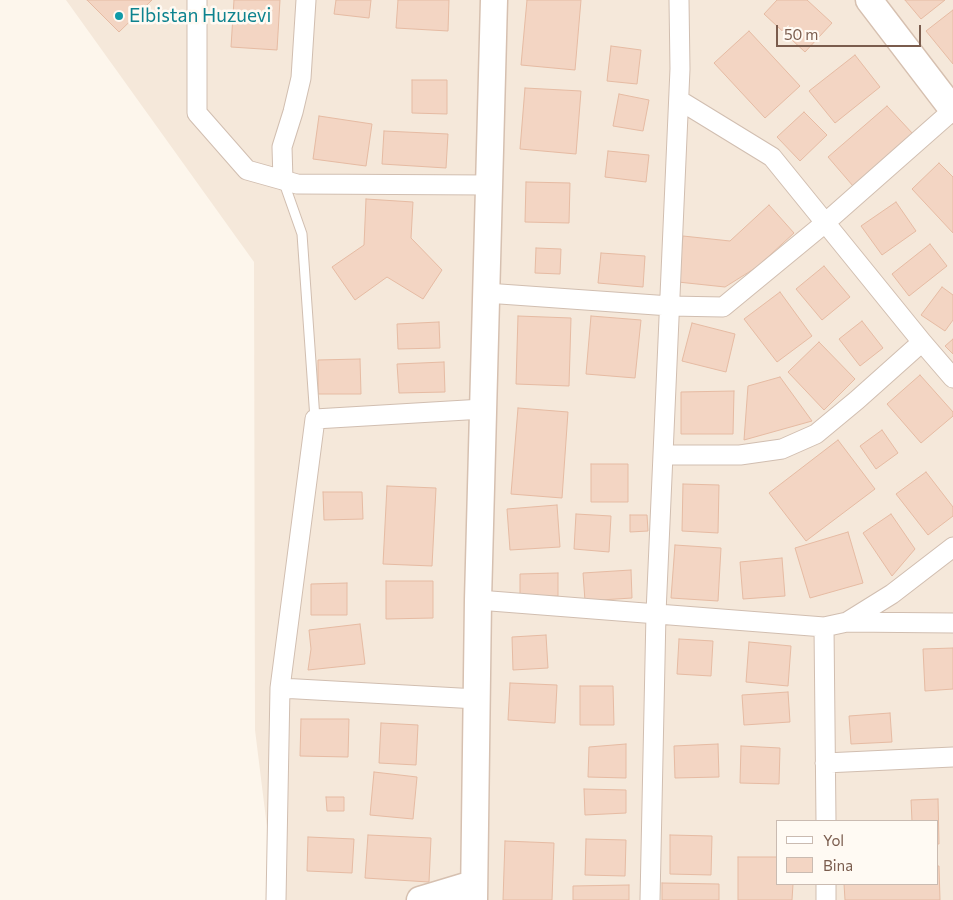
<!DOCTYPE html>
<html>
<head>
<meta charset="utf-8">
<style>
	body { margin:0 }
	#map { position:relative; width:953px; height:900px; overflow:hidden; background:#fdf6ec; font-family:Commissioner,sans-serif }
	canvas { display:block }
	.legend { position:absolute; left:776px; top:820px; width:162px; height:65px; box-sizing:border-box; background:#fffaf3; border:1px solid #cabbb1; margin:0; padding:6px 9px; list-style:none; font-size:15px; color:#7a5c4d }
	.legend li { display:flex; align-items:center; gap:10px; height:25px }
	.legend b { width:25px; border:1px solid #cabbb1 }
	.scale { position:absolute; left:776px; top:25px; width:145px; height:22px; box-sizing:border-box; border:2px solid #7a5c4d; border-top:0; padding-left:6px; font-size:15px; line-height:18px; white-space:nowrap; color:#7a5c4d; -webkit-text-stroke:4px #fffaf3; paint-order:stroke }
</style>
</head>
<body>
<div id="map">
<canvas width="953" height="900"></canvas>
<ul class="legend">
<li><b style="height:6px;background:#fff"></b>Yol</li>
<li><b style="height:14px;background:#f3d5c3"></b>Bina</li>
</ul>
<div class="scale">50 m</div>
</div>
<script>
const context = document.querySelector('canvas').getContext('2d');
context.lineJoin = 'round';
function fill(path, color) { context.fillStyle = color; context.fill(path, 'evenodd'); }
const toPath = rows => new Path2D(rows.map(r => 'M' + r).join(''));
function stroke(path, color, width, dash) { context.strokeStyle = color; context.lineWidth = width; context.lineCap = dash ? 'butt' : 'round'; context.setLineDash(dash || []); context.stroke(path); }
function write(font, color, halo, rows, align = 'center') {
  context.font = font + ' Commissioner,sans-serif'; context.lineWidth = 5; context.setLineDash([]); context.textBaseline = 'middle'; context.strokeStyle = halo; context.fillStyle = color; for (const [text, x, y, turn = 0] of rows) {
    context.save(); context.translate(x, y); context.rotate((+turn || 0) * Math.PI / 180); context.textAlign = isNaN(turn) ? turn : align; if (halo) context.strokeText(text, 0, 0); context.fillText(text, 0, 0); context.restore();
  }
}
fill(toPath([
	[66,0,953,0,953,900,276,900,255,730,254,262],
	[777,821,937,821,937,884,777,884]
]), '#f5e8da');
const building = toPath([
	[87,0,152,0,119,32,87,0],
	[234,0,280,0,277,50,231,47,234,0],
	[336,0,371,0,369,18,334,14,336,0],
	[398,0,449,0,448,31,396,28,398,0],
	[527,0,581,0,575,70,521,65,527,0],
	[777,0,807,0,832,23,805,52,764,14,777,0],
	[905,0,945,0,921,19,905,0],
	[953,10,953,64,926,31,953,10],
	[749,31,800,86,765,118,714,63,749,31],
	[611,46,641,50,637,84,607,81,611,46],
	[855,55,880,87,835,123,809,91,855,55],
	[412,80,447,80,447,114,412,113,412,80],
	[525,88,581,91,576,154,520,149,525,88],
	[619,94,649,100,643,131,613,126,619,94],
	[887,106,913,134,853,186,828,157,887,106],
	[804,112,827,135,800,161,777,137,804,112],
	[319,116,372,124,366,166,313,159,319,116],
	[384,131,448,134,446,168,382,164,384,131],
	[608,151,649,155,646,182,605,177,608,151],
	[939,163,953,177,953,233,912,189,939,163],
	[526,182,570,183,569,223,525,222,526,182],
	[366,199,413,202,411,238,442,270,423,299,387,277,355,300,332,267,364,245,366,199],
	[896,202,916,231,882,255,861,226,896,202],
	[769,205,794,233,757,267,725,287,678,282,683,236,730,241,769,205],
	[930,244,947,266,909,296,892,274,930,244],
	[536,248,561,249,560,274,535,273,536,248],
	[601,253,645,256,643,287,598,283,601,253],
	[824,266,850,297,822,320,796,289,824,266],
	[942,287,953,295,953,320,945,331,921,315,942,287],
	[780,292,812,336,777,362,744,319,780,292],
	[518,316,571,318,569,386,516,384,518,316],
	[591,316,641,320,635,378,586,374,591,316],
	[862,321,883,348,860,366,839,339,862,321],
	[439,322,440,348,398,349,397,324,439,322],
	[692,323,735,334,726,372,682,361,692,323],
	[953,339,953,354,945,346,953,339],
	[819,342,855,379,824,410,788,372,819,342],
	[360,359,361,394,318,394,318,360,360,359],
	[444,362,445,392,399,393,397,364,444,362],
	[920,375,953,412,953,416,921,443,887,404,920,375],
	[780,377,812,421,744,440,748,386,780,377],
	[734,391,733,434,681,434,681,392,734,391],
	[518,408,568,412,562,498,511,494,518,408],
	[882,430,898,453,876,469,860,446,882,430],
	[838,440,875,489,806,541,769,493,838,440],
	[591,464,628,464,628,502,591,502,591,464],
	[926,472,953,507,953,516,928,535,896,494,926,472],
	[683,484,719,485,718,533,682,531,683,484],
	[387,486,436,488,432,566,383,564,387,486],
	[323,492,362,492,363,519,324,520,323,492],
	[557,505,560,547,510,550,507,509,557,505],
	[576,514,611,516,609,552,574,549,576,514],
	[891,514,915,549,892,576,863,533,891,514],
	[630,515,647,515,648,531,630,532,630,515],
	[848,532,863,583,810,598,795,548,848,532],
	[675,545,721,548,718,601,671,598,675,545],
	[782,558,785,596,743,599,740,562,782,558],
	[631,570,632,598,585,601,583,573,631,570],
	[558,573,558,596,520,597,520,574,558,573],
	[386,581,433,581,433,618,386,619,386,581],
	[347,583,347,615,311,615,311,584,347,583],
	[360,624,365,664,308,670,311,649,309,630,360,624],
	[546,635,548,668,513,670,512,637,546,635],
	[679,639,713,641,711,676,677,674,679,639],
	[749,642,791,646,788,686,746,682,749,642],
	[953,648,953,689,925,691,923,649,953,648],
	[510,683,557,685,555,723,508,720,510,683],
	[580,686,613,686,614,725,580,725,580,686],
	[788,692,790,722,744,725,742,695,788,692],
	[890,713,892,742,851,744,849,716,890,713],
	[301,719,349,719,348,757,300,756,301,719],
	[381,723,418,725,416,765,379,763,381,723],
	[626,744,626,778,588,777,589,747,626,744],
	[718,744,719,777,675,778,674,746,718,744],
	[741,746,780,748,779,784,740,783,741,746],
	[374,772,417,777,413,819,370,815,374,772],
	[584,789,626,790,626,813,585,815,584,789],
	[326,797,344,797,344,811,327,811,326,797],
	[938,799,939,844,937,844,937,821,912,821,911,800,938,799],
	[368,835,431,838,429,882,365,878,368,835],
	[670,835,712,836,711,875,670,874,670,835],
	[308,837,354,839,352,873,307,871,308,837],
	[586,839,626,840,625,876,585,875,586,839],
	[505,841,554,843,552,900,503,900,505,841],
	[738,857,777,857,777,884,793,884,792,900,738,900,738,857],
	[937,866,939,866,940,900,845,900,844,884,937,884,937,866],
	[662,883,719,884,719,900,662,900,662,883],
	[629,885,629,900,573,900,573,886,629,885]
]);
fill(building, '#f3d5c3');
stroke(building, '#e6bba3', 1);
const lane = toPath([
	[283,180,302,234,315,419]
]);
const street = toPath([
	[197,0,197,113,247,170,297,184,489,185],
	[679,100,772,157,922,342,953,378],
	[283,180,282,147,293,112,301,78,306,0],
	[486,293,670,306,723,307,825,223,953,110],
	[663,455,740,455,782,449,816,434,857,400,922,342],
	[478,600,824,627,847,622,892,594,953,547],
	[847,622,953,623],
	[824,627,826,821],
	[280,688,477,699],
	[825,763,953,757],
	[826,884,826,900],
	[276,900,280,688,315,419,483,409],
	[650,900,656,613,680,69,679,0]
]);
const secondary = toPath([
	[869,0,953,110],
	[420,900,473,884],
	[474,900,478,600,494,0]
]);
stroke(lane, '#d1beb0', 11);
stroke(street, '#d1beb0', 21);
stroke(secondary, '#d6c0b0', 29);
stroke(lane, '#fff', 9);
stroke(street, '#fff', 19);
stroke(secondary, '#fff', 26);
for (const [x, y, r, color] of [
	[119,16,5,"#0f9aa8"]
]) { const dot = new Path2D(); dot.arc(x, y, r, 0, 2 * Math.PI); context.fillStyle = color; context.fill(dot); stroke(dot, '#fffaf3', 2); }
write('19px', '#0d838f', '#fffaf3', [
	["Elbistan Huzuevi",129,16]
], 'left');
</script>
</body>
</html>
